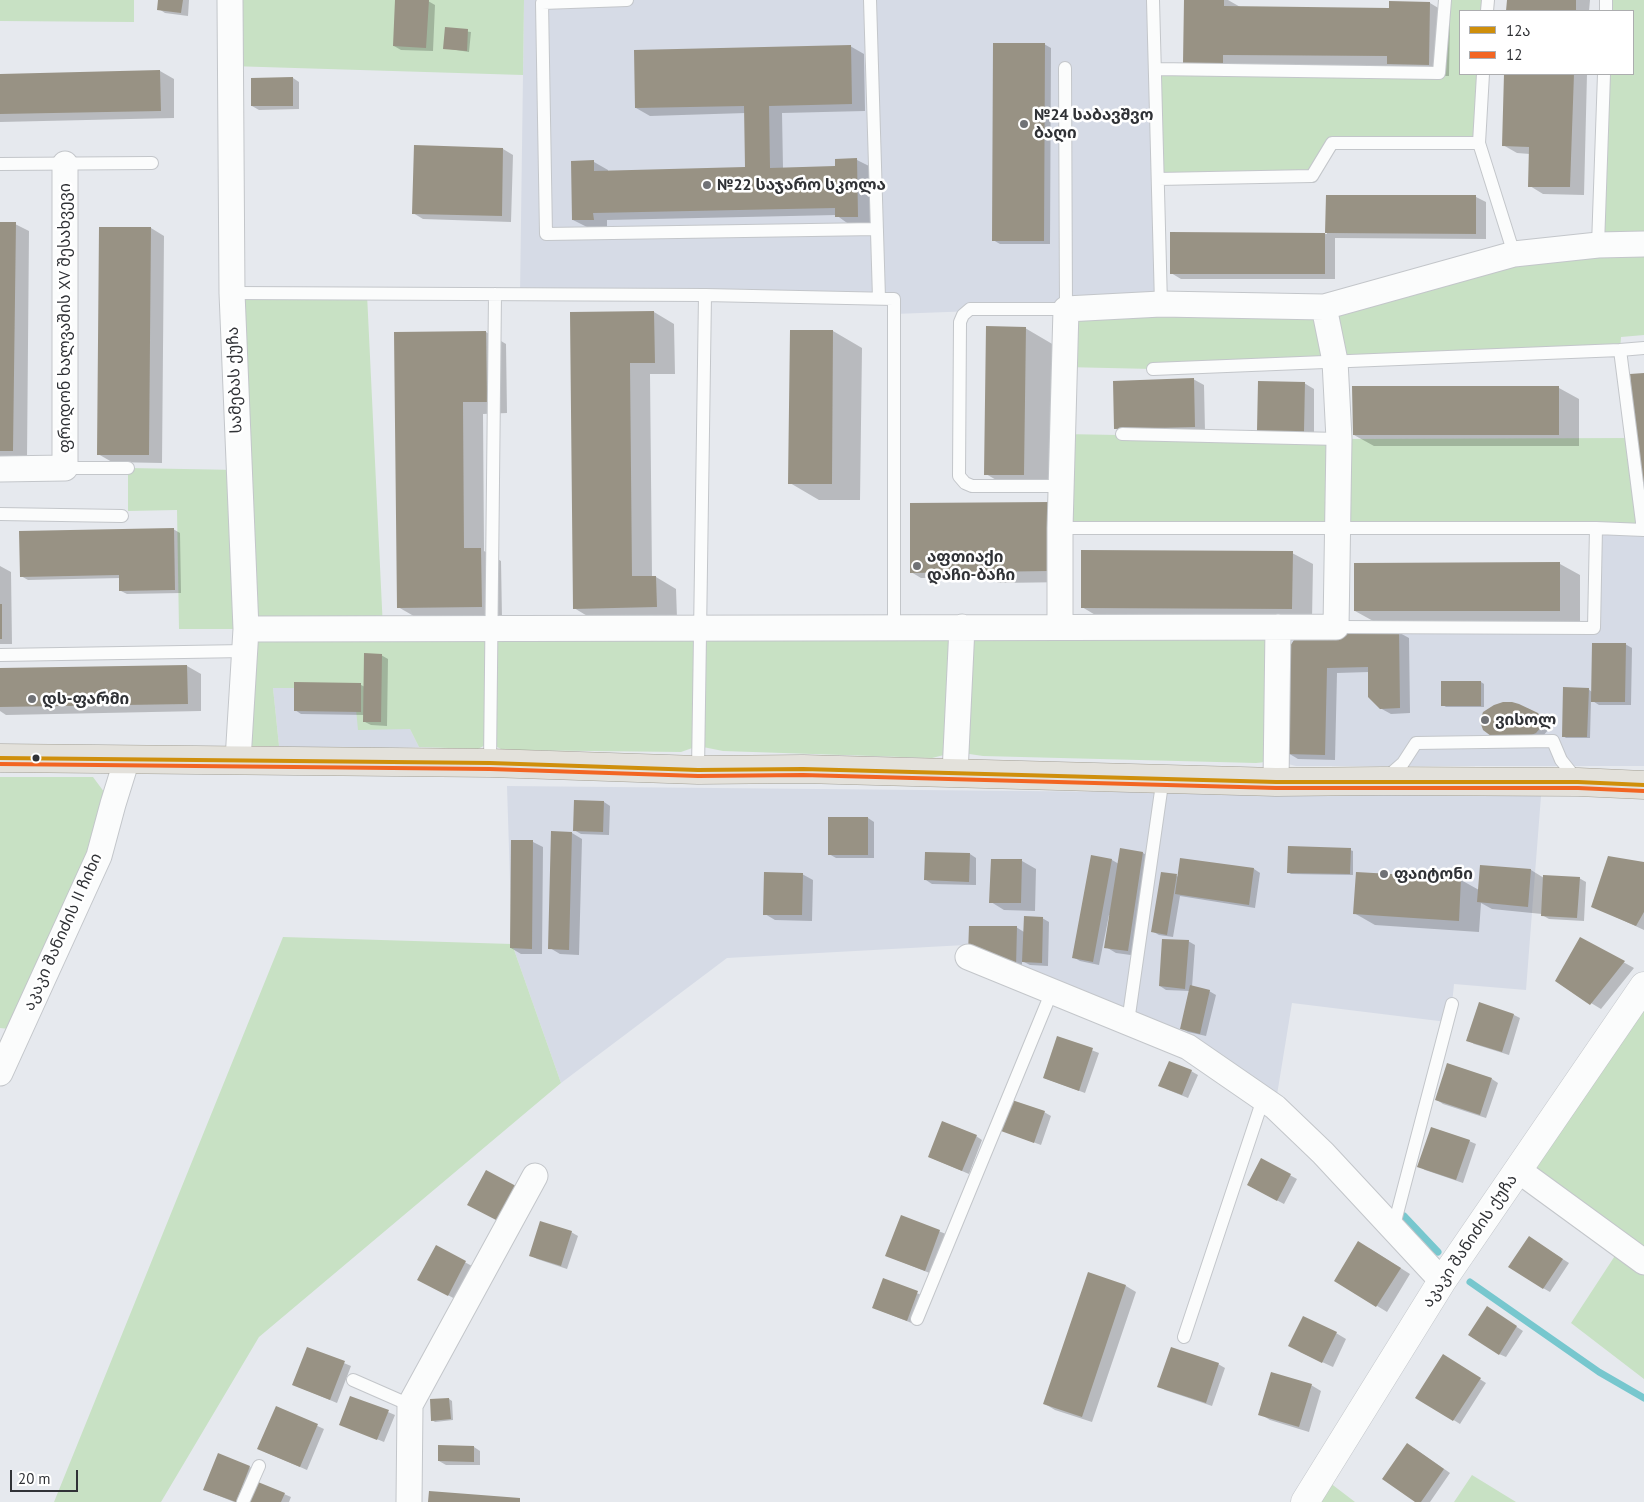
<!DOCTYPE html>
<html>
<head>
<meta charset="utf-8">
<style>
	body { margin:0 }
	#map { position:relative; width:1644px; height:1502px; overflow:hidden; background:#e6e9ee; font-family:"PT Sans","Noto Sans Georgian",sans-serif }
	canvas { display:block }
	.legend { position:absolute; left:1459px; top:10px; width:175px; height:65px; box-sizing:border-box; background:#fff; border:1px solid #acadaf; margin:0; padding:6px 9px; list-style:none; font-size:15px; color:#303236 }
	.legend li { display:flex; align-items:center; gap:10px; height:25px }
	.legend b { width:25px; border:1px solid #acadaf }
	.scale { position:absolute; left:10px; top:1470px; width:68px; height:22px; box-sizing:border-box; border:2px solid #303236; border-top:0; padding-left:6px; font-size:15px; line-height:18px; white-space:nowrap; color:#303236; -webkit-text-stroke:4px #fff; paint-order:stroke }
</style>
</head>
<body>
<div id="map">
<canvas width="1644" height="1502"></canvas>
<ul class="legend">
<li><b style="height:6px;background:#cf8f0b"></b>12ა</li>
<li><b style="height:6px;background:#f26522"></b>12</li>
</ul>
<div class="scale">20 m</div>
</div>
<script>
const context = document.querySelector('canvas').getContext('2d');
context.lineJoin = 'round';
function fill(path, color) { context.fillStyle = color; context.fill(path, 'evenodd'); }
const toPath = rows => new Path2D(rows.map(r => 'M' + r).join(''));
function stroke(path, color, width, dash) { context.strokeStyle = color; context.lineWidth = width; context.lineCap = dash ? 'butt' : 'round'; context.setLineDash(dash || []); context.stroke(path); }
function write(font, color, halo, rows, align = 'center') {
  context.font = font + ' "PT Sans","Noto Sans Georgian",sans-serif'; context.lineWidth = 5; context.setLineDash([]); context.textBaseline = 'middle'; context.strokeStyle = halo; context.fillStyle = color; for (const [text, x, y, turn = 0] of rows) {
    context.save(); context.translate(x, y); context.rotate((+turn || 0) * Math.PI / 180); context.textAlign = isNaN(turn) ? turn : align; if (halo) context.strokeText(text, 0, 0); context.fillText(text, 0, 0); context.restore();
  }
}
fill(toPath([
	[524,0,1152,0,1161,304,894,314,894,299,520,295],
	[1596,528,1644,530,1644,766,1296,766,1276,761,1278,627,1594,628],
	[273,688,355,688,410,729,419,747,259,750,240,747,279,746],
	[507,786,1541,796,1526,990,1454,984,1452,1004,1447,1022,1292,1003,1275,1107,1188,1047,965,945,727,958,561,1083,512,944]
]), '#d6dbe6');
fill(toPath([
	[0,0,134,0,134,22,0,21],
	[230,0,524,0,523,75,230,66],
	[1445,0,1488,0,1487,11,1460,11,1460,74,1483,74,1479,143,1332,143,1312,176,1158,179,1155,69,1438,73],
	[1606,0,1644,0,1644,335,1621,337,1620,350,1153,369,1064,367,1066,309,1324,307,1598,245,1604,74,1633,74,1633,11,1606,11],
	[232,293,367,294,383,629,1278,627,1276,761,1256,763,983,756,956,752,932,758,723,751,698,746,681,752,503,750,489,743,478,749,419,747,410,729,358,730,354,688,273,688,279,746,240,747,246,629,179,629,177,510,128,511,128,468,239,470],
	[1063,434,1339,439,1631,438,1643,530,1060,528],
	[0,777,93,777,113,804,19,1030,0,1028],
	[283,937,512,944,561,1083,259,1337,161,1502,54,1502],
	[1633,1004,1644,1012,1644,1379,1571,1323,1622,1245,1518,1170],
	[1472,1475,1516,1502,1454,1502],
	[1321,1476,1355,1502,1305,1502]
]), '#c8e1c4');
fill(toPath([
	[160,0,189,0,188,16,165,13,159,9],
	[397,0,428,1,435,5,433,51,401,50,394,46],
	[1185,0,1228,0,1242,8,1390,9,1430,3,1450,15,1449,76,1204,74,1184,62],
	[1508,0,1590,0,1589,11,1507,11],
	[446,29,471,32,469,52,444,48],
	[1044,44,1051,48,1050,244,1000,244,993,240],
	[850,46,864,54,865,111,782,113,783,169,837,167,836,160,857,160,871,167,872,224,850,225,836,215,607,220,607,227,587,227,573,220,594,162,608,170,608,172,747,169,746,113,650,116,636,108],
	[160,71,174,79,174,118,0,122,0,75],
	[1506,74,1587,74,1584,195,1543,194,1530,186,1530,154,1517,153,1503,145],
	[293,78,299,82,299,109,259,110,252,106],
	[415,146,503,149,513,155,511,222,423,219,413,213],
	[1327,196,1476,197,1486,202,1486,239,1335,238,1335,279,1181,279,1171,273,1171,233,1327,234],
	[0,223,15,224,29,231,27,458,0,458],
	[151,228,164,236,162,463,112,462,98,454],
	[654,312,674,324,675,374,650,374,652,577,656,577,676,589,677,618,594,620,574,608,571,313],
	[1025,328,1054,345,1053,491,1015,491,986,474],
	[833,331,862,348,860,500,819,500,790,483],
	[486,332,506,344,507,413,483,414,484,551,501,561,502,618,419,619,398,607,396,333],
	[1193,379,1204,385,1205,432,1126,434,1116,429],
	[1304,383,1314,389,1314,437,1268,436],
	[1559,388,1579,399,1579,446,1374,446,1354,435],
	[1049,503,1071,582,998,583,988,577,921,578,911,572],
	[173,529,180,533,181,593,127,594,121,591,121,578,28,580,21,576],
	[1292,553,1313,564,1312,620,1102,619,1082,607],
	[1560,564,1580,575,1580,622,1375,622,1355,611],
	[0,566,11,572,12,644,0,644],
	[1398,632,1409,638,1410,713,1391,714,1380,708,1369,672,1337,673,1335,760,1298,759,1288,753,1289,649],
	[1625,644,1632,648,1631,705,1599,705,1591,700,1590,738,1566,738,1563,736,1588,689,1592,692],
	[381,655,388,659,387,726,371,725,365,722,365,715,301,714,295,710,295,684,361,685,365,687],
	[187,666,201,674,201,711,6,715,0,711,0,670],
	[1443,682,1481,682,1484,684,1484,707,1446,707,1443,705],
	[1512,703,1529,709,1545,718,1548,723,1548,730,1543,736,1508,743],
	[604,802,610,806,609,835,581,834,574,830],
	[868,818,874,822,874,858,836,858,829,854],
	[572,833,582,839,579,955,560,954,550,948],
	[533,842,543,847,542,954,521,954,511,948],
	[1121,850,1143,853,1153,859,1138,956,1116,953,1106,947,1111,915,1109,915,1099,965,1080,961,1073,957,1092,856,1112,860,1119,864],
	[1350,850,1353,851,1353,875,1291,874,1288,872],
	[970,854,976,858,976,885,932,884,926,880],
	[1022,861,1036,869,1035,911,1004,910,991,902],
	[1644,864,1644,930,1592,906],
	[1481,866,1531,870,1544,878,1579,878,1586,882,1584,921,1549,919,1542,915,1542,914,1492,909,1481,903,1479,932,1375,925,1354,913,1357,873,1461,880,1479,890],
	[1254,869,1260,873,1255,908,1180,896,1173,937,1159,935,1152,931,1176,876,1179,877],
	[802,874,813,880,812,921,775,920,765,914],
	[1042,918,1049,922,1048,966,1030,965,1022,961,1022,969,976,957,1016,927,1024,932],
	[1580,938,1634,968,1601,1009,1591,1003],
	[1188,941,1195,945,1192,987,1209,991,1216,995,1206,1036,1188,1032,1181,1028,1190,991,1166,990,1160,986],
	[1479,1004,1514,1015,1520,1018,1509,1055,1474,1044,1468,1040],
	[1058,1037,1099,1053,1085,1093,1044,1078],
	[1191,1071,1198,1075,1188,1098,1166,1089],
	[1492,1079,1498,1083,1486,1118,1443,1104,1437,1100],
	[1044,1112,1051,1116,1041,1145,1003,1131],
	[976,1136,982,1140,969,1174,929,1157],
	[1469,1141,1476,1144,1463,1183,1425,1170,1419,1166],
	[1262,1160,1297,1179,1284,1204,1248,1185],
	[902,1217,946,1234,932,1274,887,1256],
	[571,1232,578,1236,567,1269,537,1259,530,1255],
	[1536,1242,1569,1263,1550,1292,1543,1288],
	[436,1247,472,1266,455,1299,419,1279],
	[1369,1248,1410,1274,1387,1312,1335,1280],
	[1089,1273,1126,1286,1136,1292,1092,1422,1055,1410,1045,1404],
	[884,1280,924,1296,914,1324,874,1308],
	[1494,1312,1523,1331,1506,1357,1499,1354],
	[1336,1333,1346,1339,1333,1367,1300,1352],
	[308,1348,351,1366,337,1403,294,1385],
	[1443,1356,1486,1383,1460,1424,1417,1397],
	[1218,1364,1225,1368,1212,1406,1165,1390,1159,1386],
	[1311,1385,1321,1391,1309,1432,1270,1420,1260,1414],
	[449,1399,452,1401,453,1420,435,1422,432,1420],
	[277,1407,324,1429,307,1470,265,1452],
	[388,1412,395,1415,384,1442,340,1424],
	[474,1447,480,1451,480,1465,446,1465,439,1461],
	[1414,1448,1450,1473,1430,1502,1417,1502],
	[250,1467,256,1471,244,1502,234,1502,212,1493],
	[284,1494,291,1497,289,1502,252,1502]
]), '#0003');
stroke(toPath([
	[1404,1216,1438,1252],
	[1470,1282,1599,1372,1644,1398]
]), '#77c7ce', 7);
fill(toPath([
	[158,0,183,0,181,13,157,10],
	[395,0,429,0,426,48,393,46],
	[1184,0,1224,0,1224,6,1389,8,1389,1,1430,2,1429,65,1387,64,1387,56,1223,55,1223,63,1183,63],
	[1507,0,1576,0,1576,11,1506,11],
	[445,27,468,29,467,51,443,49],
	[993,43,1045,43,1044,241,992,241],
	[851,45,852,104,769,106,770,168,835,166,835,159,857,158,858,217,835,217,835,208,593,213,594,220,572,220,571,161,594,160,594,171,745,167,744,106,635,108,634,50],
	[160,70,161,111,0,114,0,74],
	[1504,74,1574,74,1570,187,1528,187,1529,147,1502,146],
	[293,77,293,106,251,106,251,78],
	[414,145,503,148,502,216,412,214],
	[1326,195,1476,195,1476,234,1325,233],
	[0,222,16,222,13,451,0,451],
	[99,227,151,227,149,455,97,455],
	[1170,232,1325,233,1325,274,1170,274],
	[654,311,655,363,630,363,632,576,656,576,657,607,573,609,570,312],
	[986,326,1026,327,1024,475,984,475],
	[790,330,833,330,832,484,788,484],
	[486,331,487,402,463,402,464,548,481,548,482,607,397,608,394,332],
	[1644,373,1644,500,1641,500,1630,374],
	[1194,378,1195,427,1114,429,1113,381],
	[1258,381,1305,382,1304,432,1257,431],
	[1352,386,1559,386,1559,435,1353,435],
	[1050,502,1050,571,910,573,910,503],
	[174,528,175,590,119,591,119,575,20,577,19,531],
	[1081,550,1293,551,1292,609,1081,608],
	[1560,562,1560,611,1354,611,1354,563],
	[0,604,2,604,2,639,0,639],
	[1300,631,1399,631,1400,708,1380,709,1368,697,1368,667,1327,668,1325,755,1286,754,1288,649],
	[1592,643,1626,643,1625,702,1591,702],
	[364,653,382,654,381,722,363,722],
	[187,665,188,704,0,707,0,668],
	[1441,681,1481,681,1481,706,1441,706],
	[294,682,361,683,361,712,294,711],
	[1563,687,1589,688,1587,737,1562,737],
	[1503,702,1512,702,1519,704,1538,713,1542,719,1542,726,1536,733,1529,736,1491,736,1483,730,1480,721,1483,712,1494,705],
	[574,800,604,801,603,832,573,831],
	[828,817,868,817,868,855,828,855],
	[551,831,572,832,569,950,548,949],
	[511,840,533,840,532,949,510,948],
	[1288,846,1351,848,1350,874,1287,873],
	[1120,848,1143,852,1128,951,1104,948],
	[925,852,970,853,969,882,924,880],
	[1091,855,1112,859,1093,962,1072,958],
	[1608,856,1644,862,1644,912,1636,926,1591,907],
	[1180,858,1254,868,1249,905,1175,894],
	[991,859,1022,859,1021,903,989,903],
	[1480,865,1531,869,1528,907,1477,902],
	[764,872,803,873,802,915,763,915],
	[1161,872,1177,874,1167,935,1151,932],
	[1356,872,1461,878,1459,921,1353,914],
	[1543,875,1580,877,1577,918,1541,916],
	[1024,916,1043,917,1042,963,1022,962],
	[969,926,1017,926,1016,967,968,954],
	[1580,937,1625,961,1590,1005,1555,981],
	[1162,939,1189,940,1185,989,1159,986],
	[1190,985,1210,990,1200,1034,1180,1029],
	[1479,1002,1514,1014,1502,1052,1466,1041],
	[1057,1036,1093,1048,1079,1091,1043,1078],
	[1169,1061,1192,1070,1182,1095,1158,1086],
	[1447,1063,1492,1078,1480,1115,1435,1100],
	[1012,1100,1045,1111,1034,1143,1001,1131],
	[942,1121,977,1135,962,1171,928,1157],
	[1431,1127,1470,1140,1456,1180,1417,1167],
	[1261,1158,1291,1174,1277,1201,1247,1185],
	[486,1170,516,1186,498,1221,467,1205],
	[901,1215,940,1230,925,1271,885,1256],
	[540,1221,572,1231,561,1266,529,1256],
	[1529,1236,1563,1259,1543,1289,1508,1267],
	[1358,1241,1401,1268,1376,1307,1334,1281],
	[436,1245,466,1261,448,1296,417,1280],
	[1088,1272,1126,1285,1082,1417,1043,1404],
	[883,1278,918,1291,907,1321,872,1308],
	[1487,1306,1517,1326,1499,1355,1468,1335],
	[1303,1316,1337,1332,1322,1363,1288,1346],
	[307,1347,345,1361,330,1400,292,1385],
	[1171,1347,1219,1363,1206,1403,1157,1387],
	[1443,1354,1481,1378,1453,1421,1415,1398],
	[1271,1372,1312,1384,1299,1427,1258,1415],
	[350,1396,389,1410,377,1440,339,1425],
	[449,1398,451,1419,431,1421,430,1399],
	[276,1406,318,1424,300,1467,257,1449],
	[1407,1443,1444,1469,1421,1502,1415,1502,1382,1479],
	[438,1445,474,1446,474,1462,438,1461],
	[218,1453,250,1466,236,1502,203,1490],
	[258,1482,285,1493,281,1502,250,1502],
	[429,1491,520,1498,520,1502,428,1502]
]), '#989284');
const service = toPath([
	[627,0,542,3,546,234,877,229],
	[870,0,879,298],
	[1153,0,1161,304],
	[1487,11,1488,0],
	[1606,11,1606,0],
	[1155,69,1439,73,1445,0],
	[1479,143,1483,74],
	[0,164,152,163],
	[1158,179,1312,176,1332,143,1479,143,1514,254],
	[1598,245,1604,74],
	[232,293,705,295,698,770],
	[705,295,894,299,894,628],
	[1620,350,1644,348],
	[1153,369,1620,350,1643,530],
	[1122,434,1339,439],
	[65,468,128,468],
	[1061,486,972,486,965,483,959,476,960,322,963,315,970,309,1066,309,1065,68],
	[0,514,122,516],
	[1060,528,1596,528,1644,530],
	[1336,627,1594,628,1596,528],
	[0,655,245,651],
	[490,763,495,294],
	[1386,778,1403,763,1416,743,1553,741,1561,760,1577,780],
	[1128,1022,1163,777],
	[1393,1229,1452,1004],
	[917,1319,1052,991],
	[1184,1337,1263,1099],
	[353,1380,410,1405],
	[243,1502,259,1466]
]);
const minor = toPath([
	[230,0,232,293,246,629,238,760],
	[0,469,65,468,65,164],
	[1060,627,1060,528,1066,309,1161,304,1324,307,1514,254,1598,245,1644,244],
	[246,629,1336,627,1339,439,1335,361,1324,307],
	[955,773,962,627],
	[1276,782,1278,627],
	[968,957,1188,1047,1275,1107,1323,1153,1442,1281],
	[0,1073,99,856,113,804,127,759],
	[1518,1170,1644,1262],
	[409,1502,410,1405,535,1176]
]);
const tertiary = toPath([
	[1305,1502,1442,1281,1644,986]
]);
const primary = toPath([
	[0,758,490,763,698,770,803,769,1276,782,1383,781,1578,782,1644,785]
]);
stroke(service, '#c3c6ca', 14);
stroke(minor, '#c3c6ca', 27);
stroke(tertiary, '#c3c6ca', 29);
stroke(primary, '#a3a095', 29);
stroke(service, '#fbfcfc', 12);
stroke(minor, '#fbfcfc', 25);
stroke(tertiary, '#fbfcfc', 28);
stroke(primary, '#e3e1db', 28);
stroke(toPath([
	[0,758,490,763,698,770,803,769,1276,782,1578,782,1644,785]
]), '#cf8f0b', 4);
stroke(toPath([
	[0,764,490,769,698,776,803,775,1276,788,1578,788,1644,791]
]), '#f26522', 4);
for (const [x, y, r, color] of [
	[1024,124,5,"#707276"],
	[707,185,5,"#707276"],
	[917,566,5,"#707276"],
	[32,699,5,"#707276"],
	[1485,720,5,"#707276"],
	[36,758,4.5,"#303236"],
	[1384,874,5,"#707276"]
]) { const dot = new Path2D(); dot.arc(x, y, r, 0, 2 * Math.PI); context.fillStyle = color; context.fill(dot); stroke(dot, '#fff', 2); }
write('bold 16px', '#303236', '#fff', [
	["№24 საბავშვო",1034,115],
	["ბაღი",1034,133],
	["№22 საჯარო სკოლა",717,185],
	["აფთიაქი",927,557],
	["დაჩი-ბაჩი",927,575],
	["დს-ფარმი",42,699],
	["ვისოლ",1495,720],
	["ფაიტონი",1394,874]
], 'left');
write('16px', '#303236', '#fff', [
	["ფრიდონ ხალვაშის XV შესახვევი",65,318,-90],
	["სამებას ქუჩა",235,380,-92],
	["აკაკი შანიძის II ჩიხი",63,932,-66],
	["აკაკი შანიძის ქუჩა",1470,1241,-56]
]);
</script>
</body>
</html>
